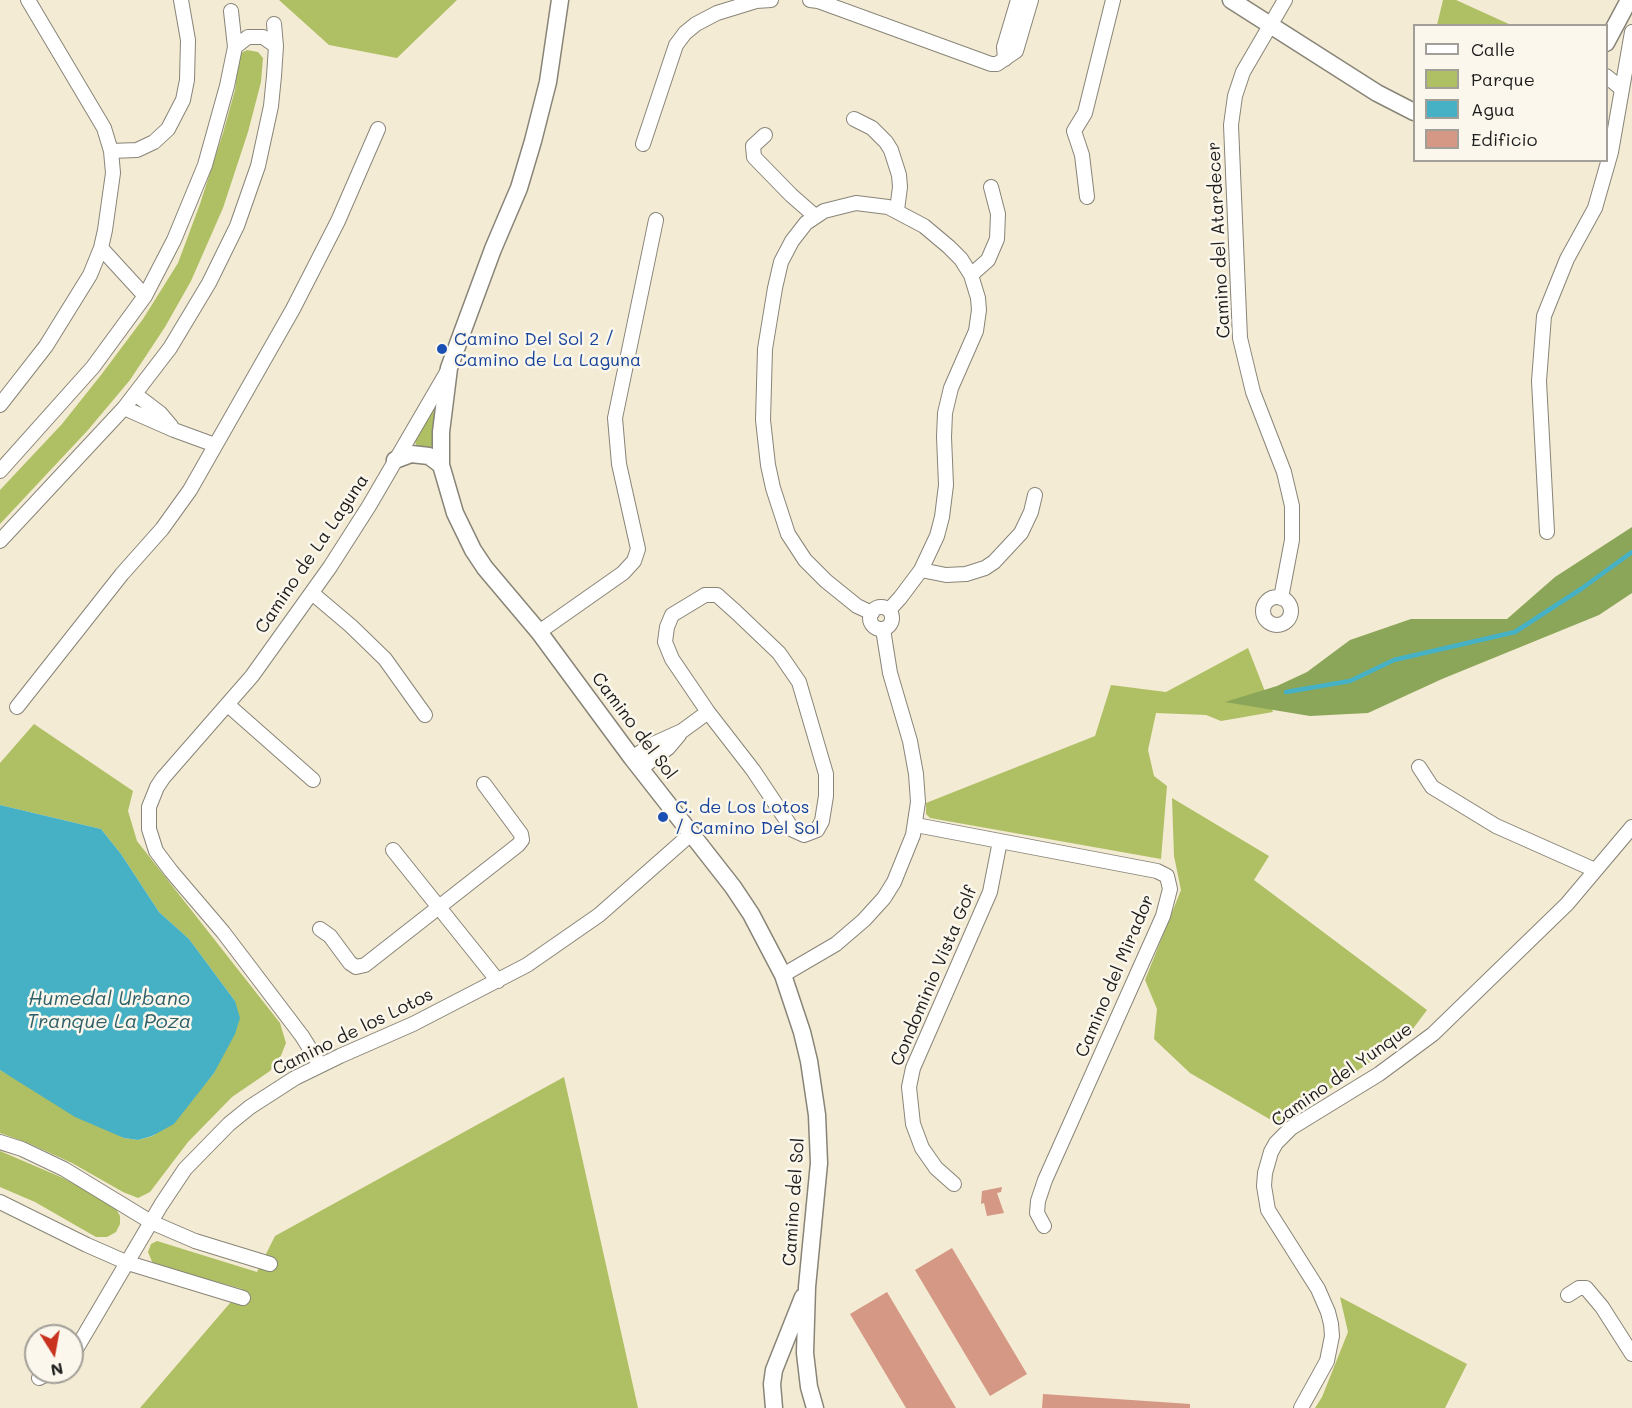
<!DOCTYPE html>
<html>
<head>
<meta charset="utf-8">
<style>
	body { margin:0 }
	#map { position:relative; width:1632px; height:1408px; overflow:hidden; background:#f3ebd3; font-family:Mali,sans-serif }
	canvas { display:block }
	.legend { position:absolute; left:1413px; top:24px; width:195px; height:138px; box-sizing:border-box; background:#fbf7ec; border:2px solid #a29f99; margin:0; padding:8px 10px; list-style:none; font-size:18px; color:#1c1c1c }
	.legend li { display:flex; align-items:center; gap:12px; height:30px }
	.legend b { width:30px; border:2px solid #a29f99 }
	.north { position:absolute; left:24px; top:1324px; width:60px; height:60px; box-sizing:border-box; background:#fbf7ec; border:2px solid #a29f99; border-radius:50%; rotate:169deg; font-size:16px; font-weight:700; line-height:24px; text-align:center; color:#1c1c1c }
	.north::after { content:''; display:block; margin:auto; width:21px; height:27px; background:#c8321e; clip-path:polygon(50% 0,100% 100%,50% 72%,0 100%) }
</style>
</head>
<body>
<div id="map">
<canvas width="1632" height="1408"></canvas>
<ul class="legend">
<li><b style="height:8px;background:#fff"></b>Calle</li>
<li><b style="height:16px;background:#afbf63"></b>Parque</li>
<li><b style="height:16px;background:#46b1c5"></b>Agua</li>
<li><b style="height:16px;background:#d49885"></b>Edificio</li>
</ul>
<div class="north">N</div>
</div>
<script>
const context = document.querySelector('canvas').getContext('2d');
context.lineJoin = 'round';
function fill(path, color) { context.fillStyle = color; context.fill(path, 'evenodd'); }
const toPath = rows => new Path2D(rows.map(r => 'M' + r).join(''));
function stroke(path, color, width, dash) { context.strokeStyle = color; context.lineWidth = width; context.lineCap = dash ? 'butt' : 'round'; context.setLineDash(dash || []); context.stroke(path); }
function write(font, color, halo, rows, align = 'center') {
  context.font = font + ' Mali,sans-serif'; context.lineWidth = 5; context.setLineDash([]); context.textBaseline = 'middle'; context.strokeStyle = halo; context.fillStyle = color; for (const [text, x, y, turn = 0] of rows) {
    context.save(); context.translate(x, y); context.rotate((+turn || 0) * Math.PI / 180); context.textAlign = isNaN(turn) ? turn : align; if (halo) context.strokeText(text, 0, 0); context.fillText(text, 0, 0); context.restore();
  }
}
fill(toPath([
	[279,0,457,0,397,58,329,45],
	[1443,0,1456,0,1511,25,1437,25],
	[247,50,258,52,263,58,261,82,248,132,223,208,191,281,165,327,130,380,88,430,0,524,0,490,62,424,101,375,143,319,178,263,200,204,223,133,235,90,239,54],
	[434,408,435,413,432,446,429,448,417,447,415,442],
	[1248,648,1273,712,1221,721,1206,715,1156,713,1148,750,1154,776,1167,786,1161,859,930,818,926,814,926,803,1095,736,1111,685,1166,692],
	[34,724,133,791,128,811,137,841,280,1023,286,1043,280,1058,270,1071,232,1097,188,1142,150,1192,138,1198,123,1192,72,1163,28,1143,0,1133,0,1070,124,1138,138,1140,153,1136,195,1095,214,1073,235,1001,189,939,159,912,121,854,101,829,0,805,0,763],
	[1172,798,1269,856,1254,880,1427,1010,1406,1038,1278,1124,1190,1073,1154,1039,1157,1009,1145,980,1181,890,1174,856],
	[564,1077,638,1408,140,1408,242,1289,153,1264,148,1252,151,1244,157,1241,257,1272,275,1236],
	[0,1151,63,1178,104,1200,116,1209,120,1216,120,1224,116,1232,107,1237,96,1237,35,1202,0,1187],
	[1340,1297,1467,1364,1445,1408,1315,1408,1322,1397,1348,1332]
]), '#afbf63');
fill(toPath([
	[1632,527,1632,593,1599,615,1442,679,1368,713,1310,716,1225,702,1277,686,1307,672,1350,640,1411,619,1507,619,1555,577]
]), '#8ba659');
fill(toPath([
	[0,805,101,829,121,854,159,912,189,939,235,1001,240,1018,235,1034,214,1073,174,1124,152,1136,138,1140,124,1138,75,1117,0,1070]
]), '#46b1c5');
stroke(toPath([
	[1286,692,1350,681,1394,660,1515,632,1581,589,1632,552]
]), '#46b1c5', 4.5);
fill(toPath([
	[1002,1187,1001,1192,997,1193,1004,1213,987,1216,984,1203,981,1204,982,1191],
	[952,1248,1027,1374,990,1396,915,1270],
	[887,1292,956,1408,906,1408,850,1314],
	[1043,1394,1190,1404,1190,1408,1042,1408]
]), '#d49885');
const minor = toPath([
	[810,0,818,1,991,64,997,64,1016,51,1031,0],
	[235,47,248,37,263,37,276,46],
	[1005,59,1004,47,1018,0],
	[1606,76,1622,89],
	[854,119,872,128,886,142,891,150,899,175,900,187,897,210],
	[765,135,753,146,754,157,791,195,815,216],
	[643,144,676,45,685,33,696,24,717,13,756,1,771,0],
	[111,151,137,150,154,142,168,129,183,100,187,80,188,40,181,0],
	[1087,197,1082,155,1074,131,1085,113,1113,0],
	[101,248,145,296],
	[971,275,988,260,997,239,998,214,991,187],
	[135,394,160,413,171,426],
	[0,405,46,346,90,275,101,248,105,230,113,173,111,151,104,128,28,0],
	[124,408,174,430,215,445],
	[0,471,93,367,145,296,174,240,205,165,227,86,235,47,231,11],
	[1547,532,1539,381,1544,316,1567,259,1595,208,1611,152,1632,32],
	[0,541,124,408,170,348,209,283,237,226,258,166,271,106,274,76,276,46,274,24],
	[921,570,946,575,966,574,985,568,994,562,1021,533,1031,512,1035,495],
	[312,593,351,626,385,659,425,715],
	[705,595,717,595,736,612,779,653,799,682,826,774,826,796,822,821,817,830,804,835,793,830,753,770,708,712,672,659,665,642,667,627,672,615,705,595],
	'1263 611a14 14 0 1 1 28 0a14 14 0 1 1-28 0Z',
	[1281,598,1292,540,1292,506,1284,472,1253,392,1240,338,1231,125,1235,96,1243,72,1285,0],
	'870 618a11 11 0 1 1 22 0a11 11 0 1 1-22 0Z',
	[872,613,857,606,826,581,805,560,788,534,773,488,768,465,763,420,765,349,775,288,781,262,792,241,806,223,824,211,856,203,888,207,924,226,949,247,961,259,971,275,978,298,979,310,976,331,951,388,945,413,944,437,946,485,942,517,937,536,921,570,900,598,889,610],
	[539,632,623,573,634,561,638,549,619,464,615,418,656,220],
	[228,705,313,780],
	[17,707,122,574,162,529,190,490,293,309,338,221,378,129],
	[632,758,651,745,682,731,708,712],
	[1419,767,1432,787,1496,826,1595,870],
	[640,769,668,748,679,735],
	[916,825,1157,871,1167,876,1170,889,1163,916,1045,1180,1038,1201,1037,1213,1044,1226],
	[393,850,498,981],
	[320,929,330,936,350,963,356,967,365,965,518,845,522,840,521,834,484,784],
	[783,975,836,944,864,920,884,898,894,882,913,835,918,802,916,774,910,741,890,673,883,629],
	[320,1065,302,1036,223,932,171,871,156,851,149,829,149,807,157,787,163,778,252,676,330,567,369,506,447,372],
	[0,1142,22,1149,64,1169,151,1222,195,1241,270,1264],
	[954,1184,936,1168,922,1148,913,1124,909,1087,913,1068,990,892,1000,841],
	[0,1202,87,1245,128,1263,243,1298],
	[1568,1295,1579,1288,1586,1288,1602,1307,1632,1354],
	[72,1356,161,1205,185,1169,229,1124,250,1107,295,1078,340,1056,413,1024,527,965,599,915,692,833],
	[39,1378,51,1372],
	[1301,1408,1327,1361,1332,1336,1331,1324,1328,1312,1318,1289,1268,1210,1264,1186,1265,1173,1271,1152,1276,1143,1291,1128,1379,1074,1433,1034,1567,904,1632,827]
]);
const tertiary = toPath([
	[560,0,548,82,533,141,519,188,493,249,449,368,441,432,441,465,455,513,473,550,485,568,539,632,632,758,733,887,751,914,783,975,802,1032,809,1061,817,1115,819,1163,807,1287,805,1353,809,1387,815,1408],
	[1231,0,1377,93,1414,112],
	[1606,43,1629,0],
	[395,460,411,454,429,456,441,465],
	[774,1408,772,1384,774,1370,803,1297]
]);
stroke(minor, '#888478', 16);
stroke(tertiary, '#888478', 19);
stroke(minor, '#fff', 14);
stroke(tertiary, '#fff', 16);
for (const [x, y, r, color] of [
	[442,349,6,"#1a4fb4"],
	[663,817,6,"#1a4fb4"]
]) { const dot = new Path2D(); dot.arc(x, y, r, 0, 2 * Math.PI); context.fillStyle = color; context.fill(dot); stroke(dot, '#fbf7ec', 2); }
write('18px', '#1c1c1c', '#fbf7ec', [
	["Camino del Atardecer",1219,240,-93],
	["Camino de La Laguna",312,554,-56],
	["Camino del Sol",634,726,53],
	["Condominio Vista Golf",934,976,-67],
	["Camino del Mirador",1115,976,-67],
	["Camino de los Lotos",353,1032,-26],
	["Camino del Yunque",1342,1075,-35],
	["Camino del Sol",794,1202,-86]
]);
write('18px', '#164399', '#fbf7ec', [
	["Camino Del Sol 2 /",454,339],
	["Camino de La Laguna",454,360],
	["C. de Los Lotos",675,807],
	["/ Camino Del Sol",675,828]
], 'left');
write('italic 20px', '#2f5f68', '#fbf7ec', [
	["Humedal Urbano",109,999],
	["Tranque La Poza",109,1022]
]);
</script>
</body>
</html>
